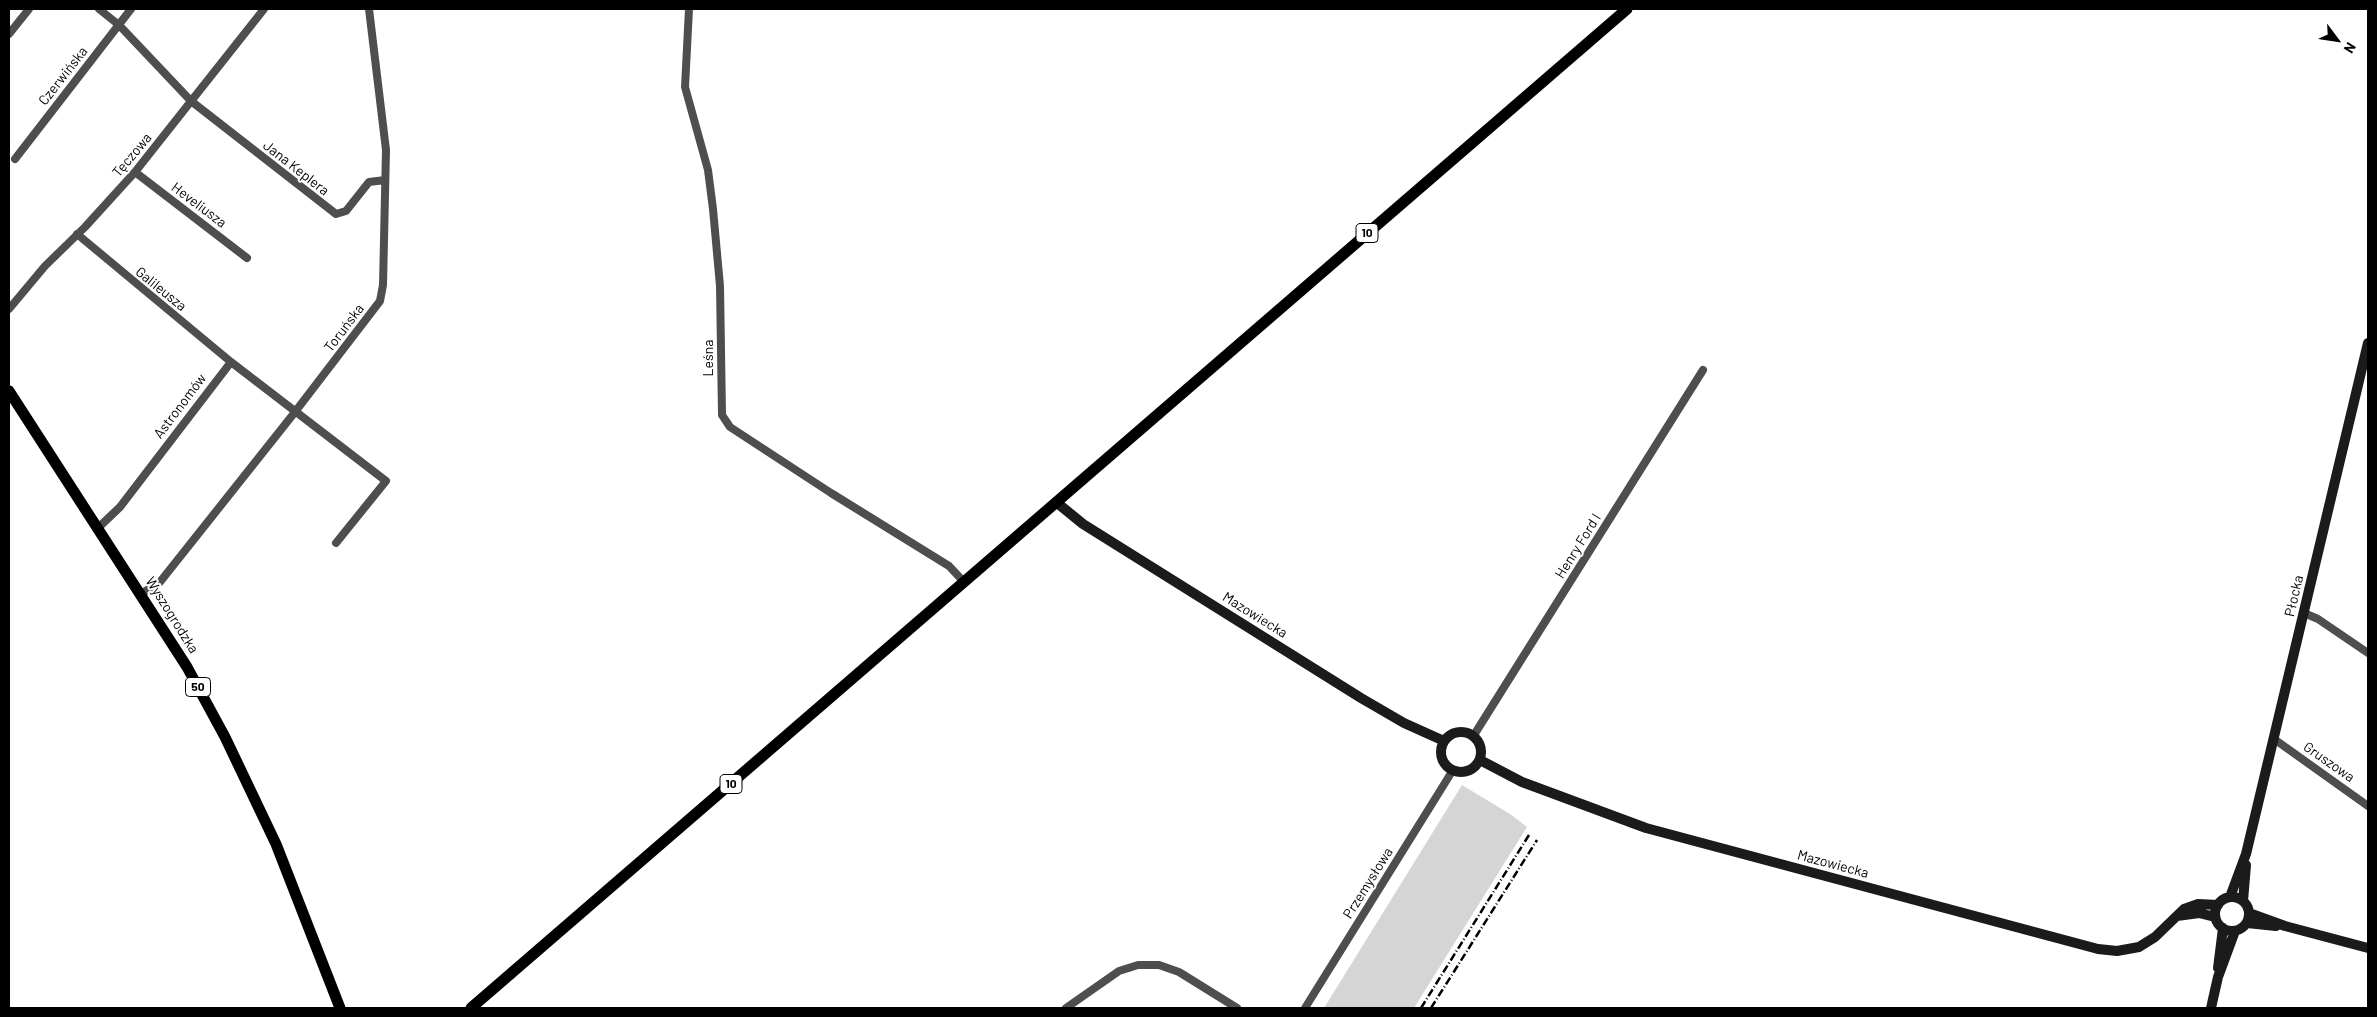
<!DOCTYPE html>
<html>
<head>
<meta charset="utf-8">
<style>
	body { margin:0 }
	#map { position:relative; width:2377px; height:1017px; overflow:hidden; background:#fff; font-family:Barlow,sans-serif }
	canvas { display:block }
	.frame { position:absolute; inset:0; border:10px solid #000; pointer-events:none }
	.north { position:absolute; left:2312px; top:15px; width:50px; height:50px; -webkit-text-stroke:4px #fff; paint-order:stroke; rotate:121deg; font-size:14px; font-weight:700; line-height:20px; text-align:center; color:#000 }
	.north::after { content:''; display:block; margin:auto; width:18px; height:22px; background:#000; clip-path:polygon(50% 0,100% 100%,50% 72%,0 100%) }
</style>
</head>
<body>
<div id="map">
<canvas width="2377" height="1017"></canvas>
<div class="frame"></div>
<div class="north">N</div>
</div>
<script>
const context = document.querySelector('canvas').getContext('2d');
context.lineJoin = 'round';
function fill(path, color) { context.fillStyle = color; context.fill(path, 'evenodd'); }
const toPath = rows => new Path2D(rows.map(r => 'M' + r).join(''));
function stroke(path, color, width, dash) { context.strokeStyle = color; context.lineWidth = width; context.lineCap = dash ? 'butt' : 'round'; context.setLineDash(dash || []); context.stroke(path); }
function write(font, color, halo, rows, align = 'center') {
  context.font = font + ' Barlow,sans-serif'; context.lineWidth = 4; context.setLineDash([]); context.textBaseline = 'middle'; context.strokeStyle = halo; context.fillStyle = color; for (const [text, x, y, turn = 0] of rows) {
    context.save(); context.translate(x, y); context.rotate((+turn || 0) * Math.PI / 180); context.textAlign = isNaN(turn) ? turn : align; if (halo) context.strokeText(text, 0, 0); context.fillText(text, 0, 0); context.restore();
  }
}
fill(toPath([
	[1462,785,1510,814,1527,827,1414,1008,1324,1008]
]), '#d5d5d5');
stroke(toPath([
	[99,9,119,25,191,101,336,214,346,211,369,182,385,180],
	[689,9,685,87,708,170,713,209,720,286,722,415,730,427,831,493,949,566,964,582],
	[9,34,29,9],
	[15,159,131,9],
	[135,172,247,258],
	[77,234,231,362],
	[9,309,45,266,85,227,135,172,264,9],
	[98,528,120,507,231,362,386,481,336,543],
	[141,594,160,582,295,412,380,301,383,285,386,150,369,9],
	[2304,613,2318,619,2368,653],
	[1474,735,1703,370],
	[2274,739,2368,806],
	[1066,1008,1119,971,1138,965,1159,965,1179,972,1237,1008],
	[1305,1008,1453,770]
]), '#4e4e4e', 8);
stroke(toPath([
	[1056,502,1083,524,1361,698,1404,723,1444,741],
	'1441 752a20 20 0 1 1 40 0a20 20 0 1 1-40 0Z',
	[1480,760,1522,782,1646,828,2098,949,2117,951,2139,947,2155,937,2184,909,2198,904,2218,905],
	[2230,897,2246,854,2368,343],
	'2215 914a17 17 0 1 1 34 0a17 17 0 1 1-34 0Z',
	[2243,901,2246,865],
	[2249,913,2285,926,2368,948],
	[2177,916,2199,913,2215,917],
	[2247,923,2276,926],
	[2218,968,2223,928],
	[2211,1008,2218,977,2235,931]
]), '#1b1b1b', 10);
stroke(toPath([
	[9,391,187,667,225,737,276,844,340,1008],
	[471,1008,1627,9]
]), '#000', 11);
stroke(toPath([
	[1421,1008,1529,835],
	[1431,1008,1537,840]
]), '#000', 2.5, [8, 2.5, 1, 2.5]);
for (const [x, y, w] of [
	[1367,233,22],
	[198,687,25],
	[731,784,22]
]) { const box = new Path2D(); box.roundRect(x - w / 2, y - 9.5, w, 19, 4); context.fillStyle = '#fff'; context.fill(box); stroke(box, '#000', 1); }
write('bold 12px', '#000', null, [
	["10",1367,233],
	["50",198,687],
	["10",731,784]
]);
write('14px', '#000', '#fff', [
	["Czerwińska",63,76,-52],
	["Tęczowa",132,155,-50],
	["Jana Keplera",296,168,38],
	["Heveliusza",199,205,37],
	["Galileusza",161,289,39],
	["Toruńska",344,328,-53],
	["Leśna",708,358,-90],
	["Astronomów",180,406,-53],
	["Henry Ford I",1578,546,-58],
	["Płocka",2294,596,-77],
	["Wyszogrodzka",172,615,58],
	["Mazowiecka",1255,615,32],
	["Gruszowa",2329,762,35],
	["Mazowiecka",1833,864,15],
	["Przemysłowa",1368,883,-58]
]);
</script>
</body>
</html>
